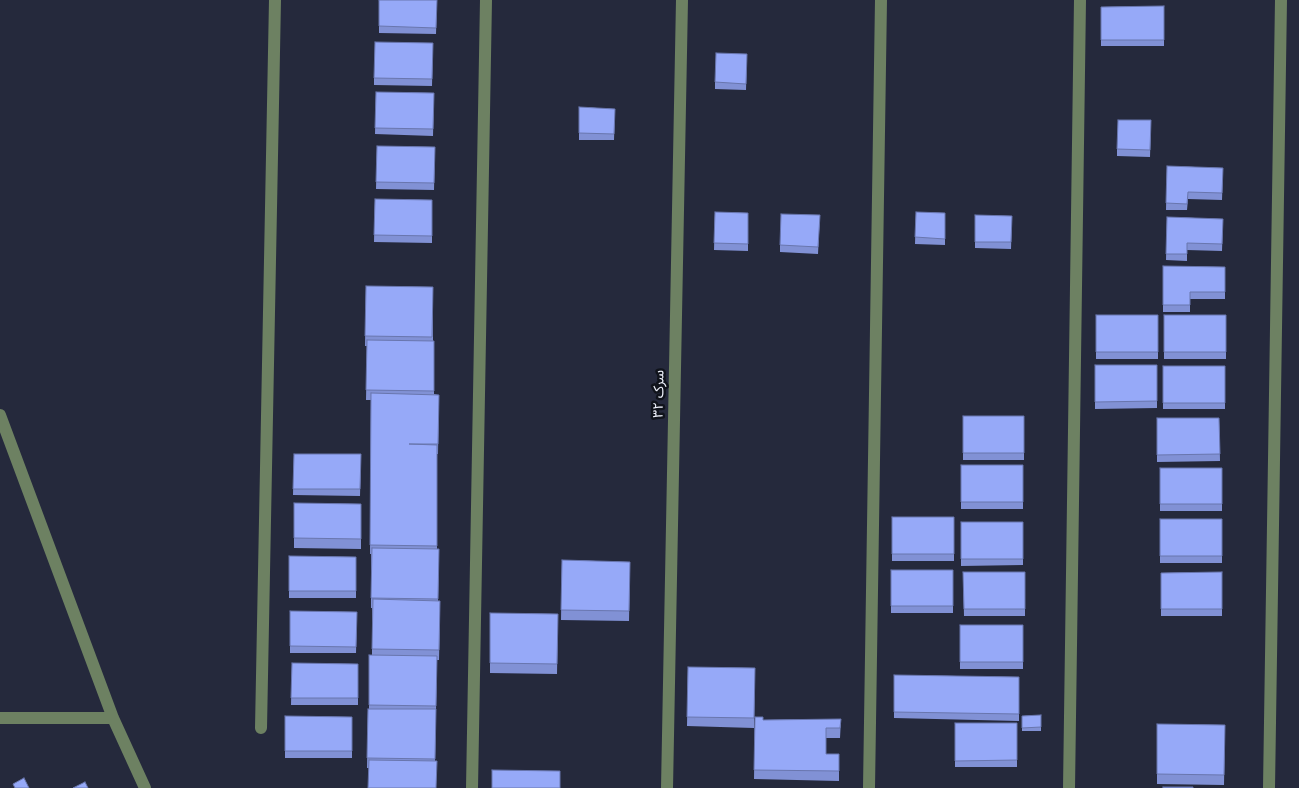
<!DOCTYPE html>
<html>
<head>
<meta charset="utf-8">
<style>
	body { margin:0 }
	canvas { display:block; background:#25293c }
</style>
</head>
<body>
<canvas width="1299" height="788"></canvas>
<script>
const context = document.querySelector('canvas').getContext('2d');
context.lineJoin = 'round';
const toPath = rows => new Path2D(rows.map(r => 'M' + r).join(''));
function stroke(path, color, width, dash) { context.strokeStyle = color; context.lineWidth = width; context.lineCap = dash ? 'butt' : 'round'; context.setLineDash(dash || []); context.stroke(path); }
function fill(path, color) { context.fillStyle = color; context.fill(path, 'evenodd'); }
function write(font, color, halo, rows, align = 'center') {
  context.font = font + ' Lora,"Noto Sans Arabic",serif'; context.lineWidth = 5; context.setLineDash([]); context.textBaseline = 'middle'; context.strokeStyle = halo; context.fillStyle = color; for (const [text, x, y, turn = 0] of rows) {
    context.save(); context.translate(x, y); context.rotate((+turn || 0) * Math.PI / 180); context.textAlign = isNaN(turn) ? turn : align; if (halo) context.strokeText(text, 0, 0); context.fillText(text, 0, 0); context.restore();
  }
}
stroke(toPath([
	[0,415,113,718,145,788],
	[0,718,113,718],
	[261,728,275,0],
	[472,788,486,0],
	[667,788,682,0],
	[869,788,881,0],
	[1069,788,1080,0],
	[1269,788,1281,0]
]), '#6d8162', 12);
fill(toPath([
	[379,0,437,0,436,34,379,33],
	[1164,6,1164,46,1101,46,1101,7],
	[433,43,432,86,374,85,374,78],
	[747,54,746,90,715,89,715,82],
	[376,92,434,93,433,136,375,134],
	[579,107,615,109,614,140,579,140],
	[1151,120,1150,157,1117,156,1117,149],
	[377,146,435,147,434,190,376,189],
	[1167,166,1223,168,1222,200,1188,199,1187,210,1166,210],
	[375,199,432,200,432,243,374,242],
	[715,212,748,213,748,251,714,250],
	[916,212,945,213,945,245,915,244],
	[820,215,818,254,780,252,780,245],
	[975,215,1012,216,1011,249,975,248],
	[1167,217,1223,219,1222,251,1187,250,1187,261,1166,260],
	[1163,266,1225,267,1225,299,1190,299,1190,312,1163,312],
	[366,286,433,287,433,341,434,341,434,394,439,395,438,454,437,454,437,549,439,549,438,601,440,611,439,660,437,660,435,761,369,768,367,768,368,709,369,709,369,655,372,655,372,608,371,608,371,554,370,554,371,400,366,400,367,346,365,346],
	[1096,315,1158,315,1158,359,1096,359],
	[1164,315,1226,315,1226,359,1164,359],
	[1095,365,1157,365,1157,408,1095,409],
	[1163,366,1225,366,1225,409,1163,409],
	[963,416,1024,416,1024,460,963,460],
	[1157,418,1219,418,1220,461,1157,462],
	[294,454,361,454,360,496,293,495],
	[961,465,1023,465,1023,509,961,509],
	[1160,468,1222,468,1222,511,1160,511],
	[294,503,361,504,361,549,294,548],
	[892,517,954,517,954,561,892,561],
	[1160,519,1222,519,1222,563,1160,563],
	[961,522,1023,522,1023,565,961,566],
	[289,556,356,557,356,598,289,598],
	[562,560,630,562,629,621,561,620],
	[891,570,953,570,953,613,891,613],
	[963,572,1025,572,1025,616,964,616],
	[1222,572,1222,616,1161,616,1161,573],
	[290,611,357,612,356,653,290,653],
	[490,613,558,614,557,674,490,673],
	[960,625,1023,625,1023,669,960,669],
	[292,663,358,664,358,705,291,705],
	[688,667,755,668,754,728,687,726],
	[894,675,1019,677,1019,721,894,718],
	[1041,715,1041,731,1022,731,1022,716],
	[285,716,352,717,352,758,285,758],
	[755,717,763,720,841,719,840,738,826,738,826,754,839,754,839,781,754,779],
	[955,723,1017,723,1017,767,955,767],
	[1157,724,1225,725,1224,785,1157,784]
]), '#8191d5');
const building = toPath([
	[379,0,437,0,436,28,379,26,379,0],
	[1164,6,1164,40,1101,40,1101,7,1164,6],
	[375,42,433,43,432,79,374,78,375,42],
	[716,53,747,54,746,84,715,82,716,53],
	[376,92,434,93,433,129,375,128,376,92],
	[579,107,615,109,614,134,579,133,579,107],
	[1118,120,1151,120,1150,150,1117,149,1118,120],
	[377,146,435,147,434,183,376,182,377,146],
	[1167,166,1223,168,1222,193,1188,192,1187,204,1166,203,1167,166],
	[375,199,432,200,432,236,374,235,375,199],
	[715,212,748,213,748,244,714,243,715,212],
	[916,212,945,213,945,239,915,237,916,212],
	[781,214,820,215,818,247,780,245,781,214],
	[975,215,1012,216,1011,242,975,242,975,215],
	[1167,217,1223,219,1222,244,1187,243,1187,254,1166,254,1167,217],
	[1163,266,1225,267,1225,292,1190,292,1190,305,1163,305,1163,266],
	[366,286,433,287,432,337,365,336,366,286],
	[1096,315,1158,315,1158,352,1096,352,1096,315],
	[1164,315,1226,315,1226,352,1164,352,1164,315],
	[367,340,434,341,434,391,366,390,367,340],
	[1095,365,1157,365,1157,401,1095,402,1095,365],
	[1163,366,1225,366,1225,403,1163,403,1163,366],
	[371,393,439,395,438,444,409,444,437,445,437,546,370,545,371,393],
	[963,416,1024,416,1024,453,963,453,963,416],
	[1157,418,1219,418,1220,454,1157,455,1157,418],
	[294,454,361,454,360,489,293,489,294,454],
	[961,465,1023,465,1023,502,961,502,961,465],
	[1160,468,1222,468,1222,504,1160,504,1160,468],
	[294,503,361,504,361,539,294,538,294,503],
	[892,517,954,517,954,554,892,554,892,517],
	[1160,519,1222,519,1222,556,1160,556,1160,519],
	[961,522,1023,522,1023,559,961,559,961,522],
	[372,548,439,549,438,599,371,598,372,548],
	[289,556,356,557,356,591,289,591,289,556],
	[562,560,630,562,629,611,561,610,562,560],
	[891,570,953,570,953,606,891,606,891,570],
	[963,572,1025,572,1025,609,964,609,963,572],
	[1222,572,1222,609,1161,609,1161,573,1222,572],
	[373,599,440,601,439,650,372,649,373,599],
	[290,611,357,612,356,647,290,646,290,611],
	[490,613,558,614,557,664,490,663,490,613],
	[960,625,1023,625,1023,662,960,662,960,625],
	[369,655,437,656,436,706,369,705,369,655],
	[292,663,358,664,358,698,291,698,292,663],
	[688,667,755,668,754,718,687,717,688,667],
	[894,675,1019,677,1019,714,894,712,894,675],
	[368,709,436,709,435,759,367,758,368,709],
	[1041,715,1041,727,1022,728,1022,716,1041,715],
	[285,716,352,717,352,751,285,751,285,716],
	[755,717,763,717,763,720,841,719,840,728,826,728,826,754,839,754,839,771,754,770,755,717],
	[955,723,1017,723,1017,760,955,761,955,723],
	[1157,724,1225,725,1224,775,1157,774,1157,724],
	[369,760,437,761,436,788,368,788,369,760],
	[492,770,560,771,560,788,492,788,492,770],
	[24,778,29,788,15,788,13,784,24,778],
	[85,782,88,788,73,788,85,782],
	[1163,787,1193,787,1193,788,1163,788,1163,787]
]);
fill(building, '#96a9f8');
stroke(building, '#6976ae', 1);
write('14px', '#f0f3fd', '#10131b', [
	["سرک ۳۲",659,394,-89]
]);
</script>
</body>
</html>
